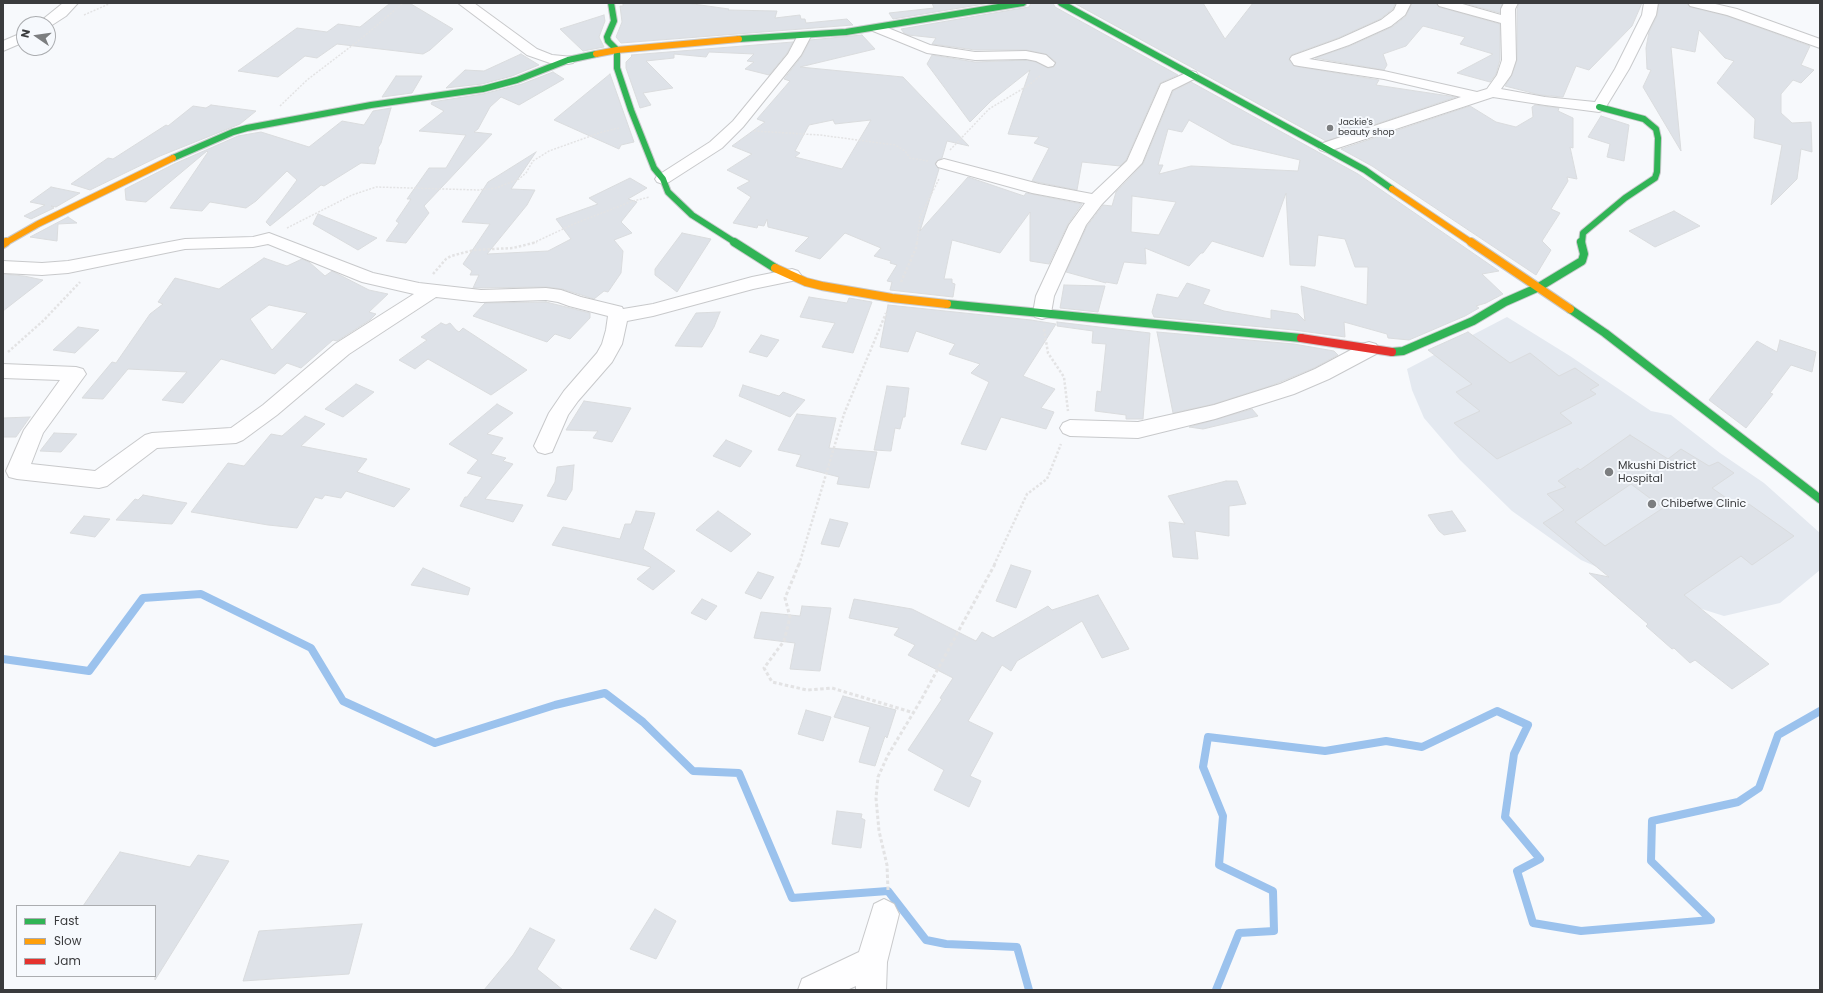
<!DOCTYPE html>
<html>
<head>
<meta charset="utf-8">
<style>
	body { margin:0 }
	#map { position:relative; width:1823px; height:993px; overflow:hidden; background:#f7f9fc; font-family:Poppins,sans-serif }
	canvas { display:block }
	.frame { position:absolute; inset:0; border:4px solid #3a3b3d; pointer-events:none }
	.legend { position:absolute; left:16px; top:905px; width:140px; height:72px; box-sizing:border-box; background:#f6f9fd; border:1px solid #abadb0; margin:0; padding:5px 7px; list-style:none; font-size:12px; color:#3a3b3d }
	.legend li { display:flex; align-items:center; gap:8px; height:20px }
	.legend b { width:20px; border:1px solid #abadb0 }
	.north { position:absolute; left:16px; top:16px; width:40px; height:40px; box-sizing:border-box; background:#f6f9fd; border:1px solid #abadb0; border-radius:50%; rotate:283deg; font-size:11px; font-weight:700; line-height:16px; text-align:center; color:#3a3b3d }
	.north::after { content:''; display:block; margin:auto; width:14px; height:18px; background:#7c7e80; clip-path:polygon(50% 0,100% 100%,50% 72%,0 100%) }
</style>
</head>
<body>
<div id="map">
<canvas width="1823" height="993"></canvas>
<div class="frame"></div>
<ul class="legend">
<li><b style="height:5px;background:#30b455"></b>Fast</li>
<li><b style="height:5px;background:#ff9f0a"></b>Slow</li>
<li><b style="height:5px;background:#e5322d"></b>Jam</li>
</ul>
<div class="north">N</div>
</div>
<script>
const context = document.querySelector('canvas').getContext('2d');
context.lineJoin = 'round';
function fill(path, color) { context.fillStyle = color; context.fill(path, 'evenodd'); }
const toPath = rows => new Path2D(rows.map(r => 'M' + r).join(''));
function stroke(path, color, width, dash) { context.strokeStyle = color; context.lineWidth = width; context.lineCap = dash ? 'butt' : 'round'; context.setLineDash(dash || []); context.stroke(path); }
function write(font, color, halo, rows, align = 'center') {
  context.font = font + ' Poppins,sans-serif'; context.lineWidth = 4; context.setLineDash([]); context.textBaseline = 'middle'; context.strokeStyle = halo; context.fillStyle = color; for (const [text, x, y, turn = 0] of rows) {
    context.save(); context.translate(x, y); context.rotate((+turn || 0) * Math.PI / 180); context.textAlign = isNaN(turn) ? turn : align; if (halo) context.strokeText(text, 0, 0); context.fillText(text, 0, 0); context.restore();
  }
}
fill(toPath([
	[1507,317,1570,356,1651,411,1671,415,1720,453,1764,483,1820,533,1820,570,1780,603,1724,616,1670,599,1581,560,1512,511,1460,460,1424,418,1412,390,1407,369]
]), '#e4e9f0');
stroke(toPath([
	[3,659,89,671,143,598,201,594,311,648,343,701,435,743,555,705,605,693,643,722,693,771,739,773,792,898,888,891,926,940,946,944,1017,947,1029,990],
	[1216,990,1239,933,1274,931,1273,891,1219,865,1223,816,1203,767,1208,737,1325,751,1386,741,1422,747,1497,711,1528,725,1514,754,1505,817,1540,859,1517,871,1533,923,1581,931,1711,920,1651,861,1652,821,1738,802,1759,788,1778,735,1820,711]
]), '#9bc2ed', 8);
const building = toPath([
	[623,3,686,3,729,9,728,10,777,11,775,18,800,15,801,19,805,19,806,23,847,19,853,25,621,43,616,37,622,22,620,6,623,6,623,3],
	[932,3,990,3,893,19,889,13,934,8,932,3],
	[1031,3,1053,3,1055,7,1178,75,1160,83,1126,160,1120,166,1082,162,1077,190,1032,181,1049,148,1034,143,1039,137,1008,134,1030,70,991,101,970,122,927,64,932,55,975,62,1026,60,1036,62,1048,68,1054,67,1056,62,1046,54,1026,50,975,50,932,44,936,38,908,35,904,33,901,29,1023,8,1029,7,1031,3],
	[1074,3,1203,3,1225,39,1253,3,1395,3,1393,9,1380,19,1338,38,1291,55,1289,60,1294,66,1379,80,1376,85,1456,97,1326,141,1074,3],
	[1412,3,1436,3,1439,7,1500,24,1500,60,1496,74,1490,82,1457,73,1493,54,1460,44,1465,37,1423,26,1406,46,1383,54,1387,65,1384,70,1315,58,1350,46,1392,27,1406,16,1412,3],
	[1464,3,1502,3,1500,13,1464,3],
	[1519,3,1642,3,1632,26,1589,70,1576,66,1563,97,1540,95,1505,86,1512,75,1517,60,1517,9,1519,3],
	[1659,3,1687,3,1690,7,1727,16,1810,46,1801,65,1814,70,1801,83,1793,80,1781,94,1781,113,1792,123,1811,122,1812,152,1801,149,1797,179,1771,205,1782,145,1754,138,1755,119,1717,83,1734,61,1725,58,1699,30,1695,52,1671,47,1681,151,1643,87,1651,70,1647,69,1646,48,1649,32,1657,16,1659,3],
	[389,4,411,4,453,29,430,50,423,54,337,44,317,58,305,56,278,77,238,71,297,28,327,32,338,24,360,27,389,4],
	[604,15,605,21,599,37,604,47,583,51,560,29,604,15],
	[862,35,875,49,800,67,903,77,969,146,947,141,942,158,938,160,935,163,939,169,920,231,968,177,1024,196,1026,193,1082,204,1068,224,1049,264,1030,261,1030,212,1000,253,952,240,944,279,952,279,952,283,955,284,953,297,890,290,892,282,887,281,897,265,890,263,891,261,874,256,881,248,845,233,820,259,795,251,809,237,768,227,767,219,764,226,758,225,757,228,733,223,751,197,737,188,750,181,727,170,752,154,732,146,765,122,757,119,790,81,784,79,802,56,810,40,862,35],
	[833,120,835,124,871,120,842,169,795,157,800,153,795,151,809,125,833,120],
	[793,42,787,53,769,75,745,69,754,62,747,61,754,54,709,52,706,57,674,54,674,58,646,61,673,88,643,93,651,105,640,108,626,68,626,62,632,56,631,55,793,42],
	[521,54,539,65,512,76,482,84,446,88,465,70,484,71,521,54],
	[553,72,564,79,519,105,501,97,490,107,478,129,474,132,492,134,424,206,429,213,406,243,386,241,399,223,396,221,411,199,407,199,429,168,446,168,466,135,419,131,444,111,431,104,432,102,483,94,522,84,553,72],
	[610,74,634,142,621,145,619,149,554,120,610,74],
	[396,76,422,76,412,93,382,97,396,76],
	[1191,82,1358,174,1499,271,1482,274,1503,294,1486,303,1476,306,1479,308,1465,316,1409,340,1388,338,1387,334,1344,322,1345,337,1294,330,1154,317,1152,312,1157,294,1178,298,1187,283,1210,290,1203,304,1224,311,1271,319,1271,310,1298,314,1305,321,1301,286,1367,305,1368,267,1355,267,1345,239,1318,235,1315,266,1290,265,1286,193,1263,257,1212,241,1203,253,1201,253,1189,266,1145,248,1146,264,1124,262,1117,284,1106,282,1106,283,1066,272,1087,226,1103,205,1112,206,1116,192,1143,164,1173,91,1191,82],
	[1189,120,1232,144,1300,160,1298,171,1191,166,1159,174,1163,165,1158,165,1168,129,1182,132,1189,120],
	[1132,196,1176,202,1159,235,1131,232,1132,196],
	[211,105,256,111,240,124,160,156,90,190,71,184,108,158,113,159,166,125,168,126,193,106,206,108,211,105],
	[1535,105,1559,108,1558,111,1573,118,1573,148,1570,147,1577,179,1567,177,1568,181,1551,209,1560,213,1542,241,1551,250,1536,275,1372,166,1341,149,1470,106,1496,122,1516,127,1533,117,1532,107,1535,105],
	[391,108,381,143,378,148,379,150,375,164,361,163,324,186,321,185,270,226,266,222,297,180,287,171,256,201,246,208,210,202,202,211,170,208,208,152,207,151,146,202,126,200,125,189,174,164,238,136,261,132,309,147,342,121,364,125,373,111,391,108],
	[1601,116,1629,125,1624,161,1607,157,1610,144,1588,137,1601,116],
	[536,152,511,189,535,190,527,205,487,254,548,251,571,239,556,219,598,204,589,198,630,178,647,188,628,199,637,202,621,222,632,233,614,240,623,251,621,273,608,292,604,291,594,299,562,289,546,287,473,288,479,275,470,275,472,271,463,264,490,224,462,222,488,182,536,152],
	[51,187,80,193,56,207,51,206,54,208,31,219,24,216,45,205,30,202,51,187],
	[1674,211,1700,226,1655,247,1629,231,1674,211],
	[318,214,377,238,358,250,313,224,318,214],
	[68,217,77,223,58,224,57,241,30,237,68,217],
	[682,233,711,239,677,292,655,275,655,269,682,233],
	[264,258,287,266,302,259,309,262,325,276,332,271,369,290,388,294,369,312,376,314,370,320,337,341,333,340,301,368,287,363,275,374,221,359,183,403,162,400,187,372,128,369,103,399,82,398,112,362,116,363,150,314,163,304,158,302,175,278,219,289,264,258],
	[269,305,307,313,272,350,250,319,269,305],
	[3,274,24,276,43,280,3,311,3,274],
	[1064,285,1105,286,1098,312,1060,308,1064,285],
	[809,297,847,303,849,298,872,302,853,353,822,347,835,323,800,317,809,297],
	[546,302,590,313,590,318,570,339,555,334,547,342,473,316,485,303,546,302],
	[888,305,1031,320,1056,324,1023,376,1055,389,1041,408,1054,412,1046,429,1001,417,986,450,961,444,989,382,971,373,980,364,949,354,955,344,916,331,908,352,880,347,888,305],
	[720,312,714,327,702,347,675,346,696,313,720,312],
	[1057,322,1150,333,1143,419,1126,419,1126,415,1095,411,1097,391,1101,392,1106,344,1092,343,1093,331,1057,326,1057,322],
	[441,323,446,325,450,323,456,330,459,332,463,328,527,370,491,395,428,359,415,369,399,360,427,340,421,337,441,323],
	[78,327,99,330,75,353,53,350,78,327],
	[1157,332,1294,344,1334,351,1338,355,1314,368,1273,385,1214,404,1173,413,1157,332],
	[1468,332,1510,363,1530,353,1559,376,1575,368,1599,385,1590,390,1596,394,1560,413,1572,423,1497,459,1454,423,1480,411,1456,392,1472,384,1428,350,1468,332],
	[761,335,779,340,767,357,749,352,761,335],
	[1780,340,1816,352,1812,372,1791,365,1770,393,1773,394,1746,428,1709,400,1757,341,1777,352,1780,340],
	[356,384,374,392,343,417,325,409,356,384],
	[743,385,779,396,783,392,805,400,790,417,739,396,743,385],
	[887,386,909,388,905,417,903,417,900,429,895,428,891,451,874,450,887,386],
	[584,401,631,408,612,442,593,438,598,431,566,430,584,401],
	[497,404,513,413,487,434,503,438,491,454,506,458,503,461,513,464,485,499,523,505,513,522,460,506,465,497,467,497,482,477,467,473,478,460,449,444,497,404],
	[1252,409,1258,416,1203,429,1189,427,1252,409],
	[797,414,836,418,829,448,877,452,869,488,837,484,839,477,796,466,801,455,778,450,797,414],
	[305,416,325,424,301,446,367,459,357,472,410,489,394,507,346,491,341,498,325,495,322,499,315,497,297,528,268,525,191,512,228,463,244,466,271,434,282,436,305,416],
	[30,417,16,437,3,437,3,418,30,417],
	[54,433,77,434,61,452,40,451,54,433],
	[1630,435,1668,459,1681,449,1709,466,1718,462,1734,473,1712,488,1742,509,1749,504,1794,536,1752,565,1741,556,1684,595,1769,664,1732,689,1695,660,1690,663,1674,648,1672,649,1646,626,1648,624,1589,573,1609,577,1543,523,1564,510,1547,494,1566,487,1558,481,1578,468,1580,470,1630,435],
	[1631,484,1663,508,1605,546,1575,522,1631,484],
	[726,440,752,451,740,467,713,456,726,440],
	[574,465,572,490,566,500,547,496,555,482,557,467,574,465],
	[1226,481,1237,481,1246,504,1229,506,1229,536,1195,531,1198,559,1173,557,1169,522,1185,524,1168,496,1226,481],
	[143,495,187,503,172,524,116,520,135,499,138,500,143,495],
	[636,511,655,513,643,549,675,571,653,590,637,579,651,567,552,545,563,527,620,539,625,524,631,524,636,511],
	[718,511,751,534,731,552,696,530,718,511],
	[1452,511,1466,531,1444,535,1439,531,1428,515,1452,511],
	[84,516,110,519,95,537,70,533,84,516],
	[830,519,848,523,839,547,821,544,830,519],
	[1011,565,1031,571,1016,608,996,601,1011,565],
	[423,568,470,588,468,595,411,585,423,568],
	[758,572,774,577,761,599,745,593,758,572],
	[1098,595,1129,649,1102,658,1082,621,1017,661,1011,671,1002,665,968,721,993,733,970,776,981,781,969,807,934,790,944,770,908,750,942,699,940,698,953,678,908,655,915,645,894,635,899,628,849,618,854,599,912,609,976,641,982,632,993,638,1048,606,1052,610,1098,595],
	[702,599,717,606,706,620,691,613,702,599],
	[802,606,831,608,820,671,790,669,795,643,754,638,761,612,800,616,802,606],
	[843,696,896,710,887,738,885,736,875,766,859,762,870,727,834,717,843,696],
	[806,710,831,717,823,741,798,734,806,710],
	[837,811,862,814,861,818,865,820,861,848,832,844,837,811],
	[120,852,190,867,198,855,229,861,155,980,155,906,83,906,120,852],
	[655,909,676,921,656,959,630,949,655,909],
	[362,924,349,974,243,981,259,931,362,924],
	[530,928,555,940,537,969,563,990,484,990,513,955,530,928]
]);
fill(building, '#dee2e8');
stroke(building, '#dadcde', 1);
const street = toPath([
	[63,3,78,3,66,16,49,27,48,24,37,24,63,3],
	[458,3,474,3,537,49,552,55,573,57,575,60,573,63,568,64,550,63,527,55,458,3],
	[1397,3,1411,3,1405,15,1391,26,1349,45,1309,59,1384,71,1477,92,1487,89,1497,75,1502,60,1501,23,1439,6,1437,3,1459,3,1501,15,1501,9,1504,3,1518,3,1515,9,1516,60,1511,75,1501,89,1545,97,1595,102,1615,69,1642,15,1644,3,1658,3,1656,15,1629,69,1604,110,1599,112,1545,105,1493,97,1332,150,1326,152,1320,150,1318,147,1320,144,1461,97,1384,79,1299,66,1294,65,1290,59,1292,56,1339,39,1381,20,1394,10,1397,3],
	[1688,3,1711,3,1737,9,1820,39,1820,48,1727,15,1690,6,1688,3],
	[878,24,930,45,975,52,1026,51,1046,55,1055,63,1053,66,1048,67,1036,61,1026,59,975,60,927,53,873,31,871,28,873,25,878,24],
	[24,32,24,42,3,51,3,41,24,32],
	[804,32,809,33,811,36,801,55,743,127,722,148,669,182,663,184,657,182,655,179,657,176,710,142,733,121,788,54,799,33,804,32],
	[1191,71,1196,72,1198,75,1196,78,1172,90,1142,163,1102,204,1086,225,1054,296,1051,313,1049,317,1042,319,1035,317,1033,313,1036,296,1069,225,1085,203,1032,193,938,167,936,164,938,161,944,159,1039,184,1092,194,1127,161,1161,84,1191,71],
	[269,233,373,273,419,283,481,290,546,288,561,290,581,297,622,307,623,309,653,304,752,277,792,269,798,271,801,275,798,279,792,281,753,289,653,316,627,321,622,344,612,362,578,401,568,415,552,452,545,454,538,452,534,446,549,413,564,391,597,353,602,344,606,330,608,316,569,306,558,302,546,300,481,302,436,297,349,354,277,415,243,440,236,443,157,448,107,486,99,488,17,479,9,477,6,471,24,430,60,380,3,378,3,364,76,367,83,369,86,374,43,433,31,464,95,471,145,435,152,433,231,428,263,405,335,344,414,294,362,282,268,244,253,247,185,249,68,273,42,275,3,273,3,261,42,263,68,261,185,239,253,237,269,233],
	[1369,342,1376,344,1379,349,1376,354,1329,379,1294,394,1215,419,1138,438,1070,436,1063,433,1060,428,1063,423,1070,420,1138,422,1214,405,1280,384,1315,369,1362,344,1369,342],
	[884,899,894,904,899,914,887,962,886,990,856,990,856,986,847,990,798,990,802,979,859,952,874,904,884,899]
]);
const fastFar1 = toPath([
	[611,3,614,21,607,37,608,41,617,50,617,68,631,110,654,168,663,179,668,192,692,215,736,243],
	[1061,3,1365,170,1392,189],
	[739,39,846,32,1023,3],
	[173,158,233,132,247,128,371,105,483,89,517,80,568,60,596,54],
	[1582,243,1583,233,1625,198,1655,178,1657,172,1658,138,1656,129,1644,119,1599,107]
]);
const fast = toPath([
	[734,242,775,268],
	[947,304,1301,338],
	[1570,309,1605,333,1820,499],
	[1392,352,1403,351,1473,321,1505,302,1539,287,1582,261,1584,254,1581,242]
]);
const slowFar1 = toPath([
	[596,54,617,50,739,39],
	[1392,189,1472,243],
	[5,243,38,224,173,158]
]);
const slow = toPath([
	[1471,242,1570,309],
	[3,244,6,242],
	[775,268,806,282,822,286,892,298,947,304]
]);
const jam = toPath([
	[1301,338,1392,352]
]);
stroke(street, '#c8c9cb', 2);
stroke(fastFar1, '#c8c9cb', 8);
stroke(fast, '#c8c9cb', 10);
stroke(slowFar1, '#c8c9cb', 8);
stroke(slow, '#c8c9cb', 10);
stroke(jam, '#c8c9cb', 10);
stroke(toPath([
	[84,15,111,3],
	[280,106,307,80,362,38,403,3],
	[754,131,820,135,895,145,905,151,910,158,928,161],
	[950,150,989,109,1029,85,1041,75],
	[287,228,352,195,376,187,479,190,496,188,519,179,526,173,533,161,549,151,602,132,619,128],
	[533,243,576,223,633,201,650,197],
	[917,243,920,217,939,179]
]), '#e3e3e4', 1.5, [2, 1.5]);
stroke(toPath([
	[433,274,446,259,451,256,474,250,513,248,537,242],
	[901,282,916,248,917,242],
	[1044,329,1048,353,1064,377,1068,411],
	[8,352,44,320,80,282],
	[799,565,844,414,886,313],
	[994,565,1027,494,1047,479,1061,444]
]), '#e3e3e4', 2.5, [2.5, 2]);
stroke(toPath([
	[799,564,785,598,790,617,784,641,764,668,772,682,807,690,832,688,914,713],
	[888,890,887,865,879,831,876,798,878,777,888,755,921,700,995,564]
]), '#e3e3e4', 3, [3.5, 2.5]);
fill(street, '#fefeff');
stroke(fastFar1, '#30b455', 6);
stroke(fast, '#30b455', 8);
stroke(slowFar1, '#ff9f0a', 6);
stroke(slow, '#ff9f0a', 8);
stroke(jam, '#e5322d', 8);
for (const [x, y, r, color] of [
	[1330,128,4,"#7c7e80"],
	[1609,472,5,"#7c7e80"],
	[1652,504,5,"#7c7e80"]
]) { const dot = new Path2D(); dot.arc(x, y, r, 0, 2 * Math.PI); context.fillStyle = color; context.fill(dot); stroke(dot, '#f6f9fd', 1.5); }
write('9px', '#3a3b3d', '#f6f9fd', [
	["Jackie's",1338,123],
	["beauty shop",1338,133]
], 'left');
write('11px', '#3a3b3d', '#f6f9fd', [
	["Mkushi District",1618,466],
	["Hospital",1618,479],
	["Chibefwe Clinic",1661,504]
], 'left');
</script>
</body>
</html>
